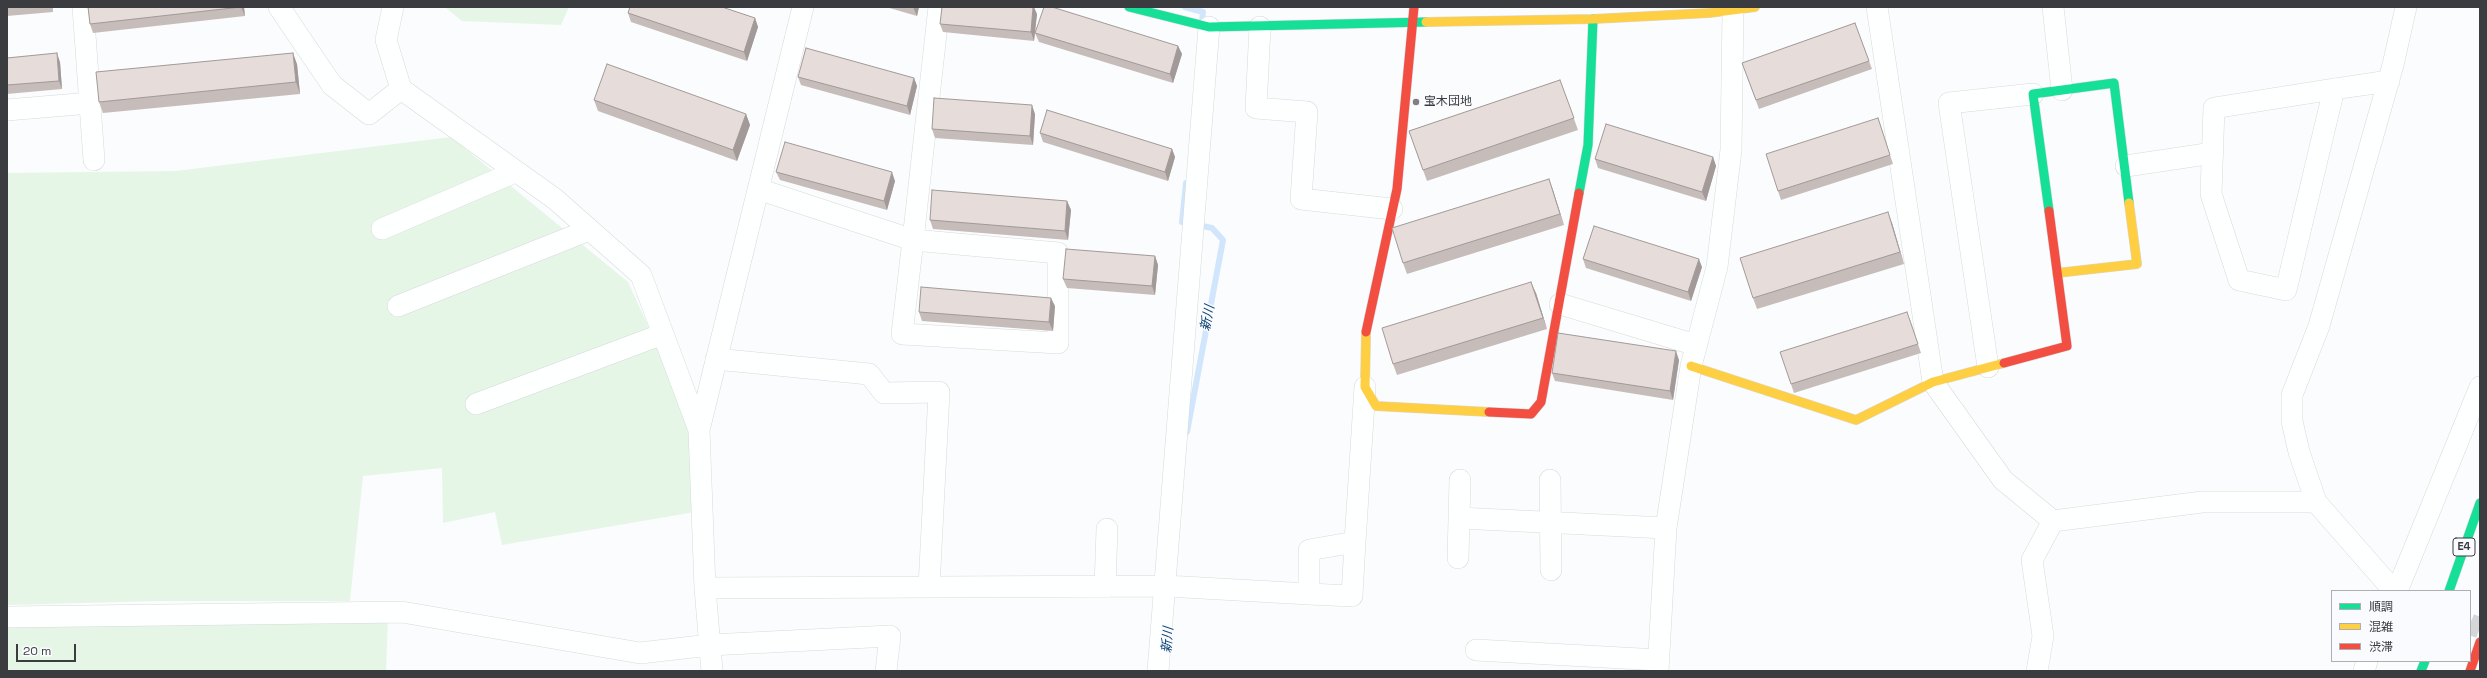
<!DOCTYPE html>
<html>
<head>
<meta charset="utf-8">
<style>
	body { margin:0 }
	#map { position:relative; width:2487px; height:678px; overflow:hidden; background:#fbfcfd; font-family:"Space Grotesk","Noto Sans JP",sans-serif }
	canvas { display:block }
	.frame { position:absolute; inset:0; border:8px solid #3b3c40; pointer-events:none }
	.legend { position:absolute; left:2331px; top:590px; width:140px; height:72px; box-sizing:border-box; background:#fafbfe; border:1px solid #aeafb2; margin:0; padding:5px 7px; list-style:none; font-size:12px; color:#3b3c40 }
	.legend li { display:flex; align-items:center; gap:8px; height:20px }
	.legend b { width:20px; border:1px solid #aeafb2 }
	.scale { position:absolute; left:16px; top:644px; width:60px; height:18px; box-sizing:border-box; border:2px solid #3b3c40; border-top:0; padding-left:5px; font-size:12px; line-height:14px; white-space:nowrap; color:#3b3c40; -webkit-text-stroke:3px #fafbfe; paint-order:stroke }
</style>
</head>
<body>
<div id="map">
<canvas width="2487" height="678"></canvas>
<div class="frame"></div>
<ul class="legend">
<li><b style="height:5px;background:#16e098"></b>順調</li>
<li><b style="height:5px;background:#ffcf43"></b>混雑</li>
<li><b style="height:5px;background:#f24e42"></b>渋滞</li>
</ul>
<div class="scale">20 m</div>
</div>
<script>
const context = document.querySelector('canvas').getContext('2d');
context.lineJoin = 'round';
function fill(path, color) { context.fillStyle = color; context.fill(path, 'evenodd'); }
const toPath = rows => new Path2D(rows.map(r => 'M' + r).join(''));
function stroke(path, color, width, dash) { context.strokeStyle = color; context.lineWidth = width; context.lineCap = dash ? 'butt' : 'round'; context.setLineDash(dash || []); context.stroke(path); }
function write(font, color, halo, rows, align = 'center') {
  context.font = font + ' "Space Grotesk","Noto Sans JP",sans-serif'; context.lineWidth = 3; context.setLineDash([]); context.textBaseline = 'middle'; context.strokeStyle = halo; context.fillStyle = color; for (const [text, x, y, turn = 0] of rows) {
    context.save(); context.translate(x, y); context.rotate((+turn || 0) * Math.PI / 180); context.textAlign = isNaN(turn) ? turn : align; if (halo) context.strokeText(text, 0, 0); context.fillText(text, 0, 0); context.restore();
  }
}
fill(toPath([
	[445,7,569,7,561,25,462,21],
	[451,137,628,282,692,422,695,512,502,545,495,512,443,523,442,468,363,476,350,601,157,601,7,605,7,173,176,171],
	[388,617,386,671,7,671,7,621]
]), '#e5f6e6');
stroke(toPath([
	[1185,7,1203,12,1202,21],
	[1186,183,1182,222,1212,228,1223,240,1187,432]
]), '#d1e6fc', 6);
stroke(toPath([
	[2470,624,2480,628]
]), '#d5d6d7', 21, [21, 10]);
const street = toPath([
	[83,7,94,160],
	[279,7,332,85,369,114,401,89],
	[393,7,386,40,401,89,555,199,641,275,699,430],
	[1877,7,1933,382,2003,480,2053,521,2032,560,2043,636,2037,671],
	[2053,7,2062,90],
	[1260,27,1256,108,1307,112,1301,199,1392,209],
	[2334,89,2286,290,2239,280,2211,194,2214,108,2334,89,2389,81],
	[7,110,90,103],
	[2126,166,2213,153],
	[758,189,913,240,1058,253,1058,343,902,334,913,240,939,7],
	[382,229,515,172],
	[1560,304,1696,345],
	[398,306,589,230],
	[716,359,869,374,884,393,939,392,929,587],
	[1988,367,1949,103,2033,94],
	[476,404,663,334],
	[1550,480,1551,570],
	[2316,502,2299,452,2292,421,2292,395,2319,326,2393,65,2406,7],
	[1459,518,1666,528],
	[2053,521,2202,502,2316,502,2394,591],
	[1458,558,1460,480],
	[1105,587,1107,529],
	[705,588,1166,586,1309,594,1309,550,1355,542,1365,387],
	[2397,591,2480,387],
	[1309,594,1352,596,1355,542],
	[7,617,402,612,640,653,710,645,890,636,886,671],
	[1476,650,1659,660],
	[712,671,705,588,699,430,803,7],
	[1158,671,1209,27],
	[1658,671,1666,528,1691,366,1717,267,1731,150,1733,10],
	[2364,671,2367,661]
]);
const fast = toPath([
	[1129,7,1209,27,1426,22],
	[1579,193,1588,145,1593,19],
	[2049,211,2033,94,2114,83,2129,203],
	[2449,591,2480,503],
	[2421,671,2425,661]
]);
const slow = toPath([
	[1426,22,1593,19,1709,13,1755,7],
	[2057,273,2137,264,2129,203],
	[1366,332,1365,387,1376,406,1489,412],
	[1691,366,1856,420,1933,382,2004,363]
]);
const jam = toPath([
	[1366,332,1397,189,1414,7],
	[2004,363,2067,346,2049,211],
	[1489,412,1531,414,1541,402,1579,193],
	[2470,671,2480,642]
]);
stroke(street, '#d8d9db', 22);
stroke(fast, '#d8d9db', 10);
stroke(slow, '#d8d9db', 10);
stroke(jam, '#d8d9db', 10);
stroke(street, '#feffff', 21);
stroke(fast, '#16e098', 9);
stroke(slow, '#ffcf43', 9);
stroke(jam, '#f24e42', 9);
fill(toPath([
	[7,7,53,7,53,12,7,16],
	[88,7,244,7,245,16,93,33,90,24],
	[886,7,919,7,917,16],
	[628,13,755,18,758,27,747,61,631,22],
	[1037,14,1034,41,943,32,940,24],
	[1855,23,1872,69,1759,109,1742,63],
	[1035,33,1178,46,1182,54,1173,83,1039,42],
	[7,58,60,62,62,89,7,94],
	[297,64,300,94,103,113,99,102],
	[798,77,914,78,917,86,910,115,801,85],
	[1560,80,1578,130,1427,181,1409,131],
	[594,100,746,114,750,125,737,161,598,111],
	[1035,114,1033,145,935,138,932,129],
	[1878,118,1893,164,1781,200,1778,191],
	[1040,133,1172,149,1175,157,1168,181,1043,142],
	[1713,157,1716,166,1706,201,1598,168,1595,159],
	[776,172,895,181,887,210,780,180],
	[1549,179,1564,225,1407,274,1403,263],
	[1067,201,1071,210,1068,240,933,229,930,220],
	[1892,223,1904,264,1757,309,1753,298],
	[1155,256,1158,265,1155,295,1067,288,1063,279],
	[1583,259,1702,267,1691,301,1586,268],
	[1536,293,1547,329,1397,375,1393,364],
	[1055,306,1053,331,922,321,919,312],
	[1910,320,1921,353,1794,393,1791,384],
	[1679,360,1673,400,1555,381,1552,373]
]), '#c6bdbb');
fill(toPath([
	[241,7,244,7,245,16],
	[913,7,919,7,917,16],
	[1033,7,1034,7,1037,14,1034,41,1031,32],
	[755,18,758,27,747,61,744,52],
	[1178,46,1182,54,1173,83,1170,74],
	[57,53,60,62,62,89,59,81],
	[293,53,297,64,300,94,296,82],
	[914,78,917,86,910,115,907,106],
	[1032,105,1035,114,1033,145,1030,136],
	[746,114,750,125,737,161,733,150],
	[1172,149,1175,157,1168,181,1165,172],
	[1713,157,1716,166,1706,201,1702,192],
	[892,172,895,181,887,210,884,201],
	[1549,179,1553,190,1564,225,1560,214],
	[1067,201,1071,210,1068,240,1065,231],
	[1888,212,1892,223,1904,264,1900,252],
	[1155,256,1158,265,1155,295,1152,286],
	[1699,259,1702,267,1691,301,1688,292],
	[1531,282,1536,293,1547,329,1543,318],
	[1051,298,1055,306,1053,331,1049,322],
	[1676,351,1679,360,1673,400,1670,391]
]), '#a19a98');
const building = toPath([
	[88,7,241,7,90,24,88,7],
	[630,7,722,7,755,18,744,52,628,13,630,7],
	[942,7,1033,7,1031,32,940,24,942,7],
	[1044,7,1052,7,1178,46,1170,74,1035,33,1044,7],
	[1855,23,1869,61,1756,100,1742,63,1855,23],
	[806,48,914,78,907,106,798,77,806,48],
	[57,53,59,81,7,85,7,58,57,53],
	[293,53,296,82,99,102,96,72,293,53],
	[607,64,746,114,733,150,594,100,607,64],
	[1560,80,1574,118,1423,170,1409,131,1560,80],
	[934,98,1032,105,1030,136,932,129,934,98],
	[1047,110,1172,149,1165,172,1040,133,1047,110],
	[1878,118,1890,155,1778,191,1766,154,1878,118],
	[1606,124,1713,157,1702,192,1595,159,1606,124],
	[785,142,892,172,884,201,776,172,785,142],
	[1549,179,1560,214,1403,263,1392,228,1549,179],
	[932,190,1067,201,1065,231,930,220,932,190],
	[1888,212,1900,252,1753,298,1740,258,1888,212],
	[1594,226,1699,259,1688,292,1583,259,1594,226],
	[1066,249,1155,256,1152,286,1063,279,1066,249],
	[1531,282,1543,318,1393,364,1382,328,1531,282],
	[921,287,1051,298,1049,322,919,312,921,287],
	[1907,312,1918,344,1791,384,1780,352,1907,312],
	[1558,333,1676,351,1670,391,1552,373,1558,333]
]);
fill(building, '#e6dcd9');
stroke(building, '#a19a98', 1);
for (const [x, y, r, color] of [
	[1416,102,4,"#7e7f82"]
]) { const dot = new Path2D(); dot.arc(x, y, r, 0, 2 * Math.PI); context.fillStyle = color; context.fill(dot); stroke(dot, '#fafbfe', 1.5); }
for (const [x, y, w] of [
	[2464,547,22]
]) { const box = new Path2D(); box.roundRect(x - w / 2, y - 9, w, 18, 3); context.fillStyle = '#fafbfe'; context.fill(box); stroke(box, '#3b3c40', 1); }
write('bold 11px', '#3b3c40', null, [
	["E4",2464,547]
]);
write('12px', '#3b3c40', '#fafbfe', [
	["宝木団地",1424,102]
], 'left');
write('italic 13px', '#084070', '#fafbfe', [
	["新川",1208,318,-79],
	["新川",1168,640,-85]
]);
</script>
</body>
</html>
